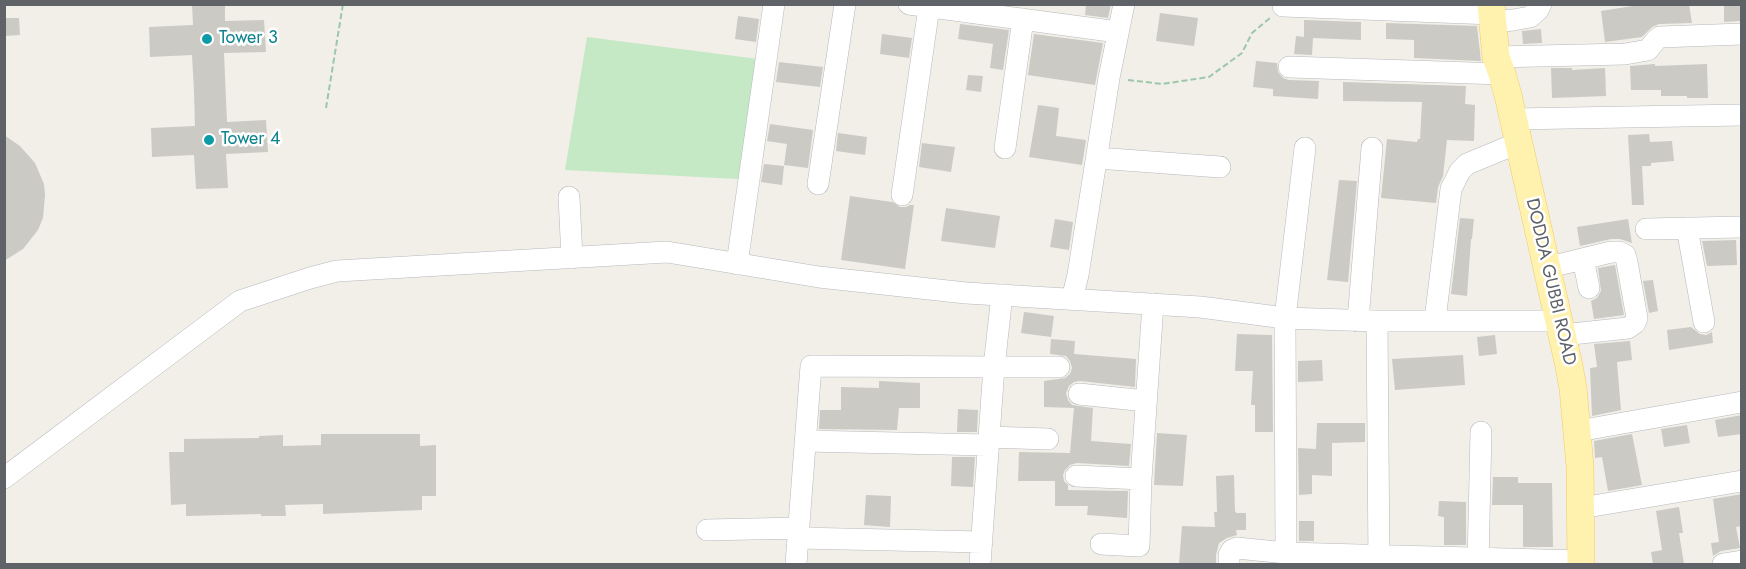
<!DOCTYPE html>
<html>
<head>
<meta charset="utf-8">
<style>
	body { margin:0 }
	#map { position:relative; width:1746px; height:569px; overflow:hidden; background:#f1efe8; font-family:Jost,sans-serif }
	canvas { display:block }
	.frame { position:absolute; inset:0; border:6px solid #5f6368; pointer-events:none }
</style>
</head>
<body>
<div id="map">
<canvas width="1746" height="569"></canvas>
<div class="frame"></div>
</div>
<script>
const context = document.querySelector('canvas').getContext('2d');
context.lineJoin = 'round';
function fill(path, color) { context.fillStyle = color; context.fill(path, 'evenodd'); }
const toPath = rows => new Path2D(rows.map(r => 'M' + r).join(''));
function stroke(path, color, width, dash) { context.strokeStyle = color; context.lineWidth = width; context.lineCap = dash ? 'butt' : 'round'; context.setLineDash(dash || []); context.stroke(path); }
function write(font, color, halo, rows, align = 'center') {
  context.font = font + ' Jost,sans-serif'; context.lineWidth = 5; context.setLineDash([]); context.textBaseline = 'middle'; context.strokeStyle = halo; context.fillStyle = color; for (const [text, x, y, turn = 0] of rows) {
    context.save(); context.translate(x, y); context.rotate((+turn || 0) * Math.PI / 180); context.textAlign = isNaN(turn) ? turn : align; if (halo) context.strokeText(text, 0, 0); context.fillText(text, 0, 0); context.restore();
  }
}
fill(toPath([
	[587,37,758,59,738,179,565,170]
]), '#c5e8c5');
fill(toPath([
	[192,4,225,4,225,21,264,20,266,52,224,53,227,122,266,120,268,152,226,154,228,188,196,189,194,155,152,157,151,128,195,126,194,91,192,55,150,57,149,27,193,25],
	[1086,4,1111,4,1108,18,1085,15],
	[1645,4,1689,4,1692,23,1659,24,1652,27,1642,37,1605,42,1601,11],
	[1724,4,1740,4,1740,21,1724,22],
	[1160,13,1198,18,1194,46,1156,41],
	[738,16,759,19,756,42,735,39],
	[4,18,19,18,20,35,4,36],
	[1304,20,1361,22,1361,40,1313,38,1312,55,1294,54,1296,36,1304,37],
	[1386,23,1477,26,1481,61,1414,58,1414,40,1386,39],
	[960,24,1009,30,1003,70,990,68,993,44,958,39],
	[1541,29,1542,43,1523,44,1522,31],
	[882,34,912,38,909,58,880,54],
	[1034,34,1103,43,1095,85,1028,75],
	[1256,61,1277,63,1278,72,1283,78,1289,80,1319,81,1318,99,1273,96,1273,89,1253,87],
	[779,62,823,67,820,87,776,82],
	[1655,64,1655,66,1707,64,1708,98,1687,98,1687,96,1661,96,1661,90,1631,90,1630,66],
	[1551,68,1572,68,1572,70,1605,68,1606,96,1552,98],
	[968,75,983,76,981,92,966,90],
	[1343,82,1466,86,1465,104,1475,105,1474,141,1447,140,1443,176,1438,187,1436,203,1381,198,1387,139,1417,142,1418,139,1420,139,1422,102,1343,101],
	[1038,105,1059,108,1056,136,1086,140,1082,165,1029,157],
	[770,124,813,130,808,168,784,165,787,144,767,141],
	[838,133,867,137,865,155,836,151],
	[1649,134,1650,142,1672,141,1674,161,1651,163,1651,166,1642,166,1644,205,1632,205,1628,135],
	[4,135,20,146,35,163,44,184,45,195,43,218,38,230,23,249,4,261],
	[922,143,955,147,951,172,919,167],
	[764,164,784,166,782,185,761,182],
	[1339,180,1357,181,1348,282,1327,280],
	[850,196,892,202,900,207,906,207,910,205,914,205,905,269,841,260],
	[946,208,1000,216,995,248,941,241],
	[1460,218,1474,219,1472,239,1471,239,1467,296,1451,294],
	[1055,219,1073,222,1069,250,1050,247],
	[1628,219,1632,243,1620,239,1611,239,1580,246,1577,227],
	[1736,240,1737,265,1707,266,1702,241],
	[1615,265,1624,315,1594,319,1591,301,1597,298,1601,291,1598,268],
	[1653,280,1658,311,1649,313,1643,281],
	[1024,312,1054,316,1051,337,1021,333],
	[1691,327,1700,334,1706,335,1712,332,1713,343,1669,350,1667,330],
	[1237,334,1272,335,1273,432,1255,432,1255,405,1251,405,1253,371,1235,371],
	[1495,335,1497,354,1479,356,1477,337],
	[1051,339,1075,341,1074,354,1136,359,1135,387,1080,381,1074,382,1069,386,1066,393,1068,400,1072,405,1093,408,1091,441,1131,444,1129,466,1077,463,1070,465,1065,470,1063,475,1064,481,1068,485,1068,490,1128,491,1127,518,1087,515,1088,506,1055,506,1055,481,1018,481,1019,452,1070,453,1074,408,1044,407,1044,381,1065,378,1070,374,1072,368,1070,361,1066,356,1050,354],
	[1630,341,1632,360,1617,362,1621,410,1592,416,1590,368,1597,367,1594,344],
	[1463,355,1465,385,1395,390,1392,359],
	[1322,360,1323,381,1298,382,1298,361],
	[879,381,920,383,920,408,899,408,897,430,819,429,820,410,841,410,841,387,879,388],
	[958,409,978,410,977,432,957,432],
	[1742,415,1742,434,1718,437,1715,420],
	[1317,423,1365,423,1365,442,1332,443,1332,476,1312,475,1312,494,1299,495,1298,448,1316,449],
	[1687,425,1690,443,1664,447,1661,429],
	[1157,433,1187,435,1183,486,1154,485],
	[321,434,420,434,420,446,436,445,436,496,422,496,422,510,323,514,323,504,285,505,286,516,261,516,261,514,186,516,186,504,171,505,169,452,184,452,184,439,259,438,259,436,283,435,283,446,321,445],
	[1632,434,1642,485,1608,491,1602,457,1595,458,1594,441],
	[952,457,975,457,973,487,951,486],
	[1234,475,1235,511,1236,513,1246,513,1246,530,1236,530,1237,535,1227,538,1219,543,1216,555,1216,564,1179,564,1182,526,1215,527,1214,512,1217,512,1216,476],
	[1493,477,1518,477,1518,483,1552,483,1553,547,1523,547,1523,505,1492,505],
	[1742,494,1742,526,1736,527,1740,548,1721,551,1713,556,1711,543,1719,542,1713,499],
	[866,495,891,496,890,527,864,525],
	[1439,501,1466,502,1466,545,1444,545,1444,517,1438,516],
	[1679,507,1683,533,1679,533,1684,564,1653,564,1651,552,1662,550,1656,511],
	[1299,521,1314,521,1314,541,1299,541]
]), '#cccac5');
const minor = toPath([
	[909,4,1118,32],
	[1283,6,1493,14],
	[1493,22,1513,20,1530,17,1538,10,1541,4],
	[1496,57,1625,54,1648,50,1656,40,1660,37,1742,34],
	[1289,67,1502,74],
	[1513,119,1742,115],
	[1005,148,1023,19],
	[1097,158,1220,167],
	[818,184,845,4],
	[902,195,929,7],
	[569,197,572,258],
	[1687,228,1704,322],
	[1646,229,1742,227],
	[1583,259,1589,288],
	[737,264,774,4],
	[1546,265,1562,264,1611,252,1619,252,1625,255,1627,262,1637,318,1635,323,1628,328,1562,335],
	[1072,299,1078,275,1109,78,1124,4],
	[1435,320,1451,189,1460,171,1467,164,1518,143],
	[1358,321,1372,148],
	[1377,321,1379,564],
	[1079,394,1146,401],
	[1578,431,1742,402],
	[989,437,1048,439],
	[805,441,988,445],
	[1076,476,1141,479],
	[4,478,240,301,310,278,337,271,667,252,819,277,966,293,1200,307,1285,318,1377,321,1559,321],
	[1581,508,1742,481],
	[707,530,799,528],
	[798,538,982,542],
	[1101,544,1139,546,1141,479,1153,304],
	[796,564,811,366,994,367,1002,295],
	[980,564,994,367,1059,367],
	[1229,564,1229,555,1232,550,1237,548,1286,553,1581,561],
	[1291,564,1286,553,1285,318,1305,148],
	[1478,564,1481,432],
	[1723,564,1742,561]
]);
const major = toPath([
	[1491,4,1496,57,1502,74,1508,95,1569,366,1573,388,1580,466,1581,564]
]);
stroke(minor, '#b5b8bc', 22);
stroke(major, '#f2c960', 28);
stroke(toPath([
	[1128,80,1162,84,1209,77,1242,53,1252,33,1270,18],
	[326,108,343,4]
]), '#9cc7a9', 2, [6, 3]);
stroke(minor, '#fff', 21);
stroke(major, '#fff2af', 27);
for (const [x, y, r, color] of [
	[207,39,6,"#0f9aa8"],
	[209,140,6,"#0f9aa8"]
]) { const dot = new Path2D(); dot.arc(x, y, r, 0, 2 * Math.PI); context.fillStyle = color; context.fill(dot); stroke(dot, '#fff', 2); }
write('18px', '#0d838f', '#fff', [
	["Tower 3",219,39],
	["Tower 4",221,140]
], 'left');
write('18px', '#5f6368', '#fff', [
	["DODDA GUBBI ROAD",1550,282,77]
]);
</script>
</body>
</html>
